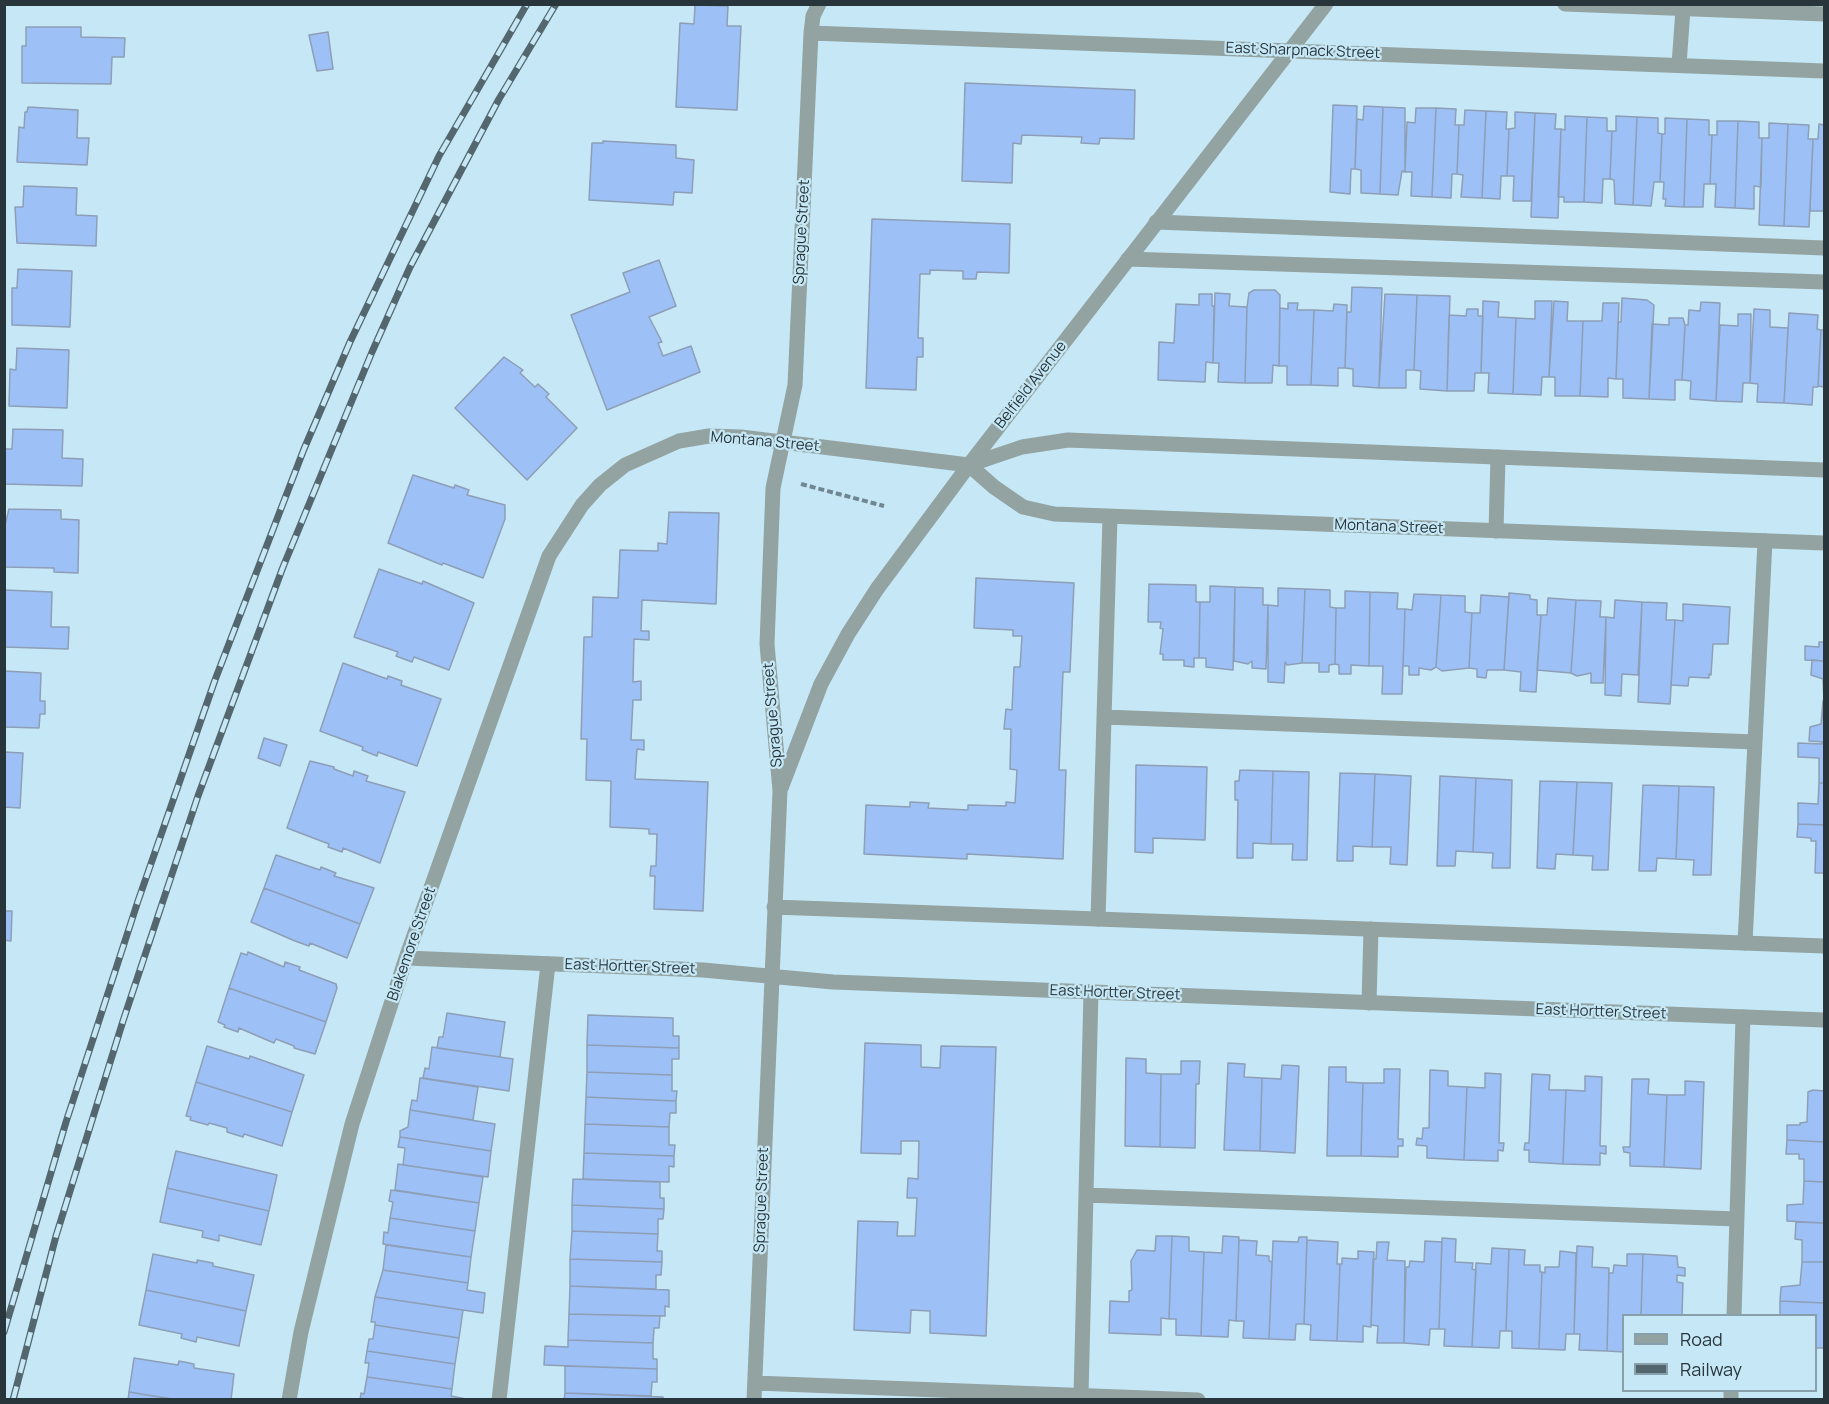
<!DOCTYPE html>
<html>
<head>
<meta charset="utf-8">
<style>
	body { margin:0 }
	#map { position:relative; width:1829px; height:1404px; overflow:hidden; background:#c6e8f6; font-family:Manrope,sans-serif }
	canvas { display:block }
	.frame { position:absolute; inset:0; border:6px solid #28353b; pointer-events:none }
	.legend { position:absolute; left:1622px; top:1314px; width:195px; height:78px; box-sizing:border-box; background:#c6e8f6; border:2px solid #87a0ab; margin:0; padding:8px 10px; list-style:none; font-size:18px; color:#28353b }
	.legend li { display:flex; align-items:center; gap:12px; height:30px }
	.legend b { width:30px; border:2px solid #87a0ab }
</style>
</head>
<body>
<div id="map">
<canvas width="1829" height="1404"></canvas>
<div class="frame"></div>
<ul class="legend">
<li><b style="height:8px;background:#93a3a2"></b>Road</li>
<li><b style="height:8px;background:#54676f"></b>Railway</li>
</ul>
</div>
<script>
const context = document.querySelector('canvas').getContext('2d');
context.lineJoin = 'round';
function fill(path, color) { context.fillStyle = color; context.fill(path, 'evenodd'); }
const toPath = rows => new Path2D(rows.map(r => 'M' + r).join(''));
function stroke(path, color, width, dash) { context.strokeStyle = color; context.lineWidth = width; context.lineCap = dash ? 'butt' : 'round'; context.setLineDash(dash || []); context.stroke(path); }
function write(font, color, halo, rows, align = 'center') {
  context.font = font + ' Manrope,sans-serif'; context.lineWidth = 4.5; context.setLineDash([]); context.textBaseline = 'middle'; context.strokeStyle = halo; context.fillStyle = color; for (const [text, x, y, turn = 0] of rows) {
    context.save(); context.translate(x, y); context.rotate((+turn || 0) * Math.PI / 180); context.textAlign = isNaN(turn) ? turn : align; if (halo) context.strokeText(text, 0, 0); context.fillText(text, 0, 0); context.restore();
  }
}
const building = toPath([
	[695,5,728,6,727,26,741,26,737,110,676,107,680,23,694,24,695,5],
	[26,27,81,27,81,37,125,38,124,57,112,57,111,84,22,83,22,46,26,46,26,27],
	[328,32,333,69,317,71,309,35,328,32],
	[965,83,1135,90,1134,139,1100,138,1099,144,1081,143,1082,137,1022,135,1021,144,1013,143,1012,183,962,181,965,83],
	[1333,105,1357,106,1355,169,1351,169,1350,194,1330,192,1333,105],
	[1364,106,1383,107,1380,194,1361,193,1361,170,1355,169,1357,119,1363,120,1364,106],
	[28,107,78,110,77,138,89,138,87,165,17,162,19,127,24,128,25,112,27,112,28,107],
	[1383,107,1405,108,1405,172,1402,171,1398,195,1380,194,1383,107],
	[1416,108,1436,108,1432,197,1411,196,1412,172,1405,172,1407,122,1415,123,1416,108],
	[1436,108,1456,109,1455,125,1459,125,1457,174,1452,174,1451,198,1432,197,1436,108],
	[1465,110,1486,111,1482,198,1461,197,1463,175,1457,174,1459,125,1464,125,1465,110],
	[1486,111,1507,112,1506,129,1509,129,1507,176,1501,176,1500,199,1482,198,1486,111],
	[1515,112,1535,113,1531,201,1513,201,1514,176,1507,176,1509,129,1515,128,1515,112],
	[1535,113,1556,114,1555,129,1561,129,1558,218,1531,217,1535,113],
	[1565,116,1587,117,1584,202,1564,202,1564,197,1558,197,1561,129,1565,130,1565,116],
	[1616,116,1637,117,1633,205,1615,204,1614,180,1610,179,1612,131,1616,131,1616,116],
	[1587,117,1607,118,1607,131,1612,131,1610,179,1603,179,1602,203,1584,202,1587,117],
	[1637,117,1658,118,1658,133,1662,134,1660,182,1654,182,1651,206,1633,205,1637,117],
	[1665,118,1687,119,1684,207,1665,206,1666,199,1663,199,1664,182,1660,182,1662,134,1665,134,1665,118],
	[1687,119,1709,120,1709,135,1712,135,1710,184,1704,184,1703,207,1684,207,1687,119],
	[1717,121,1738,121,1735,208,1715,207,1716,184,1710,184,1712,135,1717,135,1717,121],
	[1738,121,1759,122,1759,138,1762,138,1761,187,1754,186,1754,209,1735,208,1738,121],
	[1769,123,1788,124,1784,226,1759,225,1762,138,1769,138,1769,123],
	[1788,124,1809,125,1808,139,1813,139,1809,227,1784,226,1788,124],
	[1819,124,1824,125,1824,211,1810,211,1813,139,1818,139,1819,124],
	[603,141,676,145,676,158,694,160,692,193,674,192,673,205,589,200,592,143,603,143,603,141],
	[24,186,77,188,76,215,97,216,96,246,17,243,15,207,23,207,24,186],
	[872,219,1010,224,1009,273,977,272,976,279,963,279,963,271,930,270,930,274,920,274,918,338,923,338,923,357,917,357,916,390,866,388,872,219],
	[659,260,676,306,649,317,662,342,658,343,663,356,691,346,700,372,607,410,571,315,630,292,623,273,659,260],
	[18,269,72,271,70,327,12,325,12,288,17,288,18,269],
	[1352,287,1382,288,1379,388,1353,386,1353,369,1345,368,1347,312,1351,312,1352,287],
	[1254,290,1275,290,1280,295,1279,366,1273,365,1272,383,1245,383,1247,307,1249,293,1254,290],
	[1215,293,1230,294,1229,306,1247,307,1245,383,1218,382,1219,363,1213,363,1215,293],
	[1199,294,1212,294,1212,306,1214,306,1213,363,1206,362,1205,382,1158,380,1159,342,1174,343,1176,304,1199,305,1199,294],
	[1385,294,1417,295,1414,370,1406,370,1406,388,1379,388,1385,294],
	[1417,295,1450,296,1447,391,1420,389,1421,371,1414,370,1417,295],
	[1622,298,1647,300,1654,305,1649,399,1623,398,1623,379,1616,379,1618,322,1621,322,1622,298],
	[1483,301,1499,302,1498,317,1516,318,1513,394,1488,393,1489,373,1481,373,1483,301],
	[1535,301,1552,301,1549,377,1542,377,1541,395,1513,394,1516,318,1535,319,1535,301],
	[1554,301,1568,302,1567,321,1583,321,1580,396,1555,396,1555,377,1549,377,1554,301],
	[1701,302,1720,303,1716,401,1690,399,1691,381,1682,380,1685,325,1688,325,1689,310,1700,311,1701,302],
	[1288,303,1298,303,1297,310,1314,310,1311,385,1287,385,1287,366,1279,366,1280,308,1288,309,1288,303],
	[1603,303,1619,303,1616,379,1608,378,1608,397,1580,396,1583,321,1602,321,1603,303],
	[1334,304,1347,305,1345,368,1338,368,1338,386,1311,385,1314,310,1333,311,1334,304],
	[1467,309,1478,309,1478,316,1483,316,1481,373,1475,373,1474,391,1447,391,1449,315,1466,316,1467,309],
	[1754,309,1770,310,1770,327,1788,328,1784,403,1757,402,1758,384,1750,383,1754,309],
	[1789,313,1818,315,1817,329,1821,330,1818,387,1813,387,1812,405,1784,403,1789,313],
	[1738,314,1751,314,1750,383,1743,383,1742,402,1716,401,1720,325,1738,326,1738,314],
	[1669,318,1683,318,1685,325,1682,380,1675,380,1675,400,1649,399,1652,324,1669,325,1669,318],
	[1821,330,1824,330,1824,387,1818,386,1821,330],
	[17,348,69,350,67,408,9,406,10,369,16,370,17,348],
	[504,357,523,370,520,373,535,387,538,384,549,394,546,397,577,428,527,480,455,408,504,357],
	[13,429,63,430,62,458,83,459,82,486,4,484,5,449,12,449,13,429],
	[413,475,454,488,455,485,469,490,467,495,505,505,505,519,483,578,443,563,442,565,388,543,413,475],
	[9,509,61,510,61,519,79,520,78,573,54,572,54,568,4,567,4,529,9,509],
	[669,512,719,513,716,604,642,600,641,631,649,631,649,640,634,639,633,682,641,681,641,700,633,700,631,740,644,740,644,750,637,749,635,779,708,782,703,911,654,909,655,876,650,876,651,866,656,866,657,834,649,834,649,829,610,827,611,781,586,780,587,739,581,739,584,637,592,637,593,597,618,598,620,550,658,551,658,543,667,544,669,512],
	[379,569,422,584,423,581,474,603,449,670,414,657,412,662,396,656,398,652,354,637,379,569],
	[976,578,1074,583,1070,672,1063,672,1059,770,1066,770,1063,859,967,854,967,859,864,854,866,805,910,807,910,802,929,803,928,808,968,810,968,805,1006,806,1006,802,1015,803,1017,770,1010,769,1011,729,1004,729,1006,709,1012,710,1014,667,1020,667,1022,636,1013,636,1013,630,974,628,976,578],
	[1149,584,1196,585,1196,602,1200,602,1199,658,1194,658,1194,667,1184,666,1184,660,1163,660,1163,654,1160,654,1163,629,1160,628,1161,622,1148,622,1149,584],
	[1210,586,1235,587,1233,670,1206,667,1206,658,1199,658,1200,602,1210,602,1210,586],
	[1235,587,1263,588,1263,605,1268,605,1266,669,1252,668,1252,661,1248,664,1234,661,1235,587],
	[1278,588,1305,589,1302,663,1287,665,1285,662,1284,683,1268,682,1268,605,1278,606,1278,588],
	[1305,589,1330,590,1330,607,1336,608,1335,664,1329,665,1329,672,1319,672,1319,663,1302,663,1305,589],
	[4,590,52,592,51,627,69,627,68,649,4,647,4,590],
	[1345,591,1370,592,1369,666,1351,665,1351,674,1339,674,1339,665,1335,664,1336,608,1345,608,1345,591],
	[1370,592,1398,593,1397,609,1405,609,1402,694,1382,694,1383,666,1369,666,1370,592],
	[1509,593,1530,595,1530,599,1537,600,1537,615,1541,615,1536,692,1520,691,1521,672,1504,670,1509,593],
	[1414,594,1441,595,1436,667,1431,670,1419,668,1419,675,1409,675,1409,666,1403,666,1405,609,1412,610,1414,594],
	[1441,595,1465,596,1465,612,1472,613,1469,668,1442,671,1436,667,1441,595],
	[1481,595,1509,597,1504,670,1487,670,1486,678,1477,677,1477,669,1469,668,1472,613,1480,613,1481,595],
	[1548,598,1576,600,1571,673,1537,670,1541,615,1547,615,1548,598],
	[1576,600,1601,601,1600,617,1606,617,1603,683,1591,683,1591,673,1577,676,1571,673,1576,600],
	[1615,600,1642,602,1638,675,1622,674,1621,696,1605,695,1606,617,1614,618,1615,600],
	[1642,602,1667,603,1666,620,1675,620,1670,704,1638,702,1642,602],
	[1683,604,1730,607,1728,644,1713,644,1711,675,1709,674,1709,678,1689,677,1688,686,1671,685,1675,620,1683,621,1683,604],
	[1819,642,1824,642,1824,661,1805,660,1805,646,1819,647,1819,642],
	[1812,660,1824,661,1824,701,1823,679,1811,675,1812,660],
	[343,663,387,679,388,676,402,681,401,685,441,699,417,766,378,752,377,756,362,750,363,747,320,731,343,663],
	[4,671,41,673,40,701,45,701,45,714,40,714,39,728,4,727,4,671],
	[1823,701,1824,742,1809,741,1810,727,1821,724,1823,701],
	[264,738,287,745,280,766,258,758,264,738],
	[1822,742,1824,742,1824,783,1819,783,1819,758,1798,757,1798,743,1822,744,1822,742],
	[4,752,23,753,20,808,4,807,4,752],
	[310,761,334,767,334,769,353,776,354,771,368,776,366,781,405,792,380,863,343,848,342,852,328,847,329,844,287,828,310,761],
	[1136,765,1207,767,1205,840,1153,838,1153,853,1135,852,1136,765],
	[1240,770,1273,771,1271,844,1253,843,1253,858,1237,858,1238,800,1235,800,1235,781,1239,781,1240,770],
	[1273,771,1309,772,1307,860,1292,860,1293,844,1271,844,1273,771],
	[1340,773,1375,774,1372,847,1353,846,1353,861,1337,861,1340,773],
	[1375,774,1411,776,1407,865,1390,864,1391,847,1372,847,1375,774],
	[1440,776,1476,778,1473,852,1456,851,1455,866,1437,866,1440,776],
	[1476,778,1512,780,1510,868,1492,868,1493,853,1473,852,1476,778],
	[1540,781,1577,782,1573,855,1556,854,1555,869,1537,868,1540,781],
	[1577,782,1612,783,1608,870,1592,870,1593,856,1573,855,1577,782],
	[1819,783,1824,783,1824,825,1798,824,1798,803,1818,804,1819,783],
	[1643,785,1679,786,1676,859,1657,858,1656,871,1639,871,1643,785],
	[1679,786,1714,787,1711,875,1693,875,1694,860,1676,859,1679,786],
	[1798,824,1824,825,1824,873,1815,873,1816,841,1811,841,1811,838,1797,837,1798,824],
	[276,855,320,870,321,867,336,873,334,876,374,888,360,924,264,888,276,855],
	[264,888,360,924,347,958,310,943,309,946,295,941,251,922,264,888],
	[4,911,12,911,11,941,4,940,4,911],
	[248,952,284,967,285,962,300,967,299,970,336,984,337,988,326,1022,229,988,241,953,247,955,248,952],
	[229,988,326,1022,315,1054,294,1048,294,1046,276,1039,274,1043,239,1028,238,1032,224,1027,225,1025,218,1022,229,988],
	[447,1013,505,1022,500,1057,437,1048,439,1037,443,1037,447,1013],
	[588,1015,673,1018,673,1036,679,1036,679,1048,587,1045,588,1015],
	[865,1043,921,1045,921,1067,940,1068,941,1046,996,1047,986,1336,930,1333,930,1311,911,1310,910,1333,854,1330,858,1221,898,1222,897,1236,915,1236,917,1198,907,1198,908,1178,918,1179,919,1141,901,1141,901,1154,861,1153,865,1043],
	[587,1045,679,1048,679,1059,672,1059,672,1075,587,1072,587,1045],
	[207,1046,249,1059,250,1056,304,1075,292,1112,196,1082,207,1046],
	[432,1047,513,1059,509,1091,423,1078,425,1068,429,1069,432,1047],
	[1126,1058,1146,1059,1146,1073,1161,1074,1160,1147,1125,1146,1126,1058],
	[1181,1061,1200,1061,1199,1084,1196,1084,1195,1148,1160,1147,1161,1074,1181,1074,1181,1061],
	[1228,1063,1245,1064,1244,1077,1262,1078,1260,1151,1224,1150,1228,1063],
	[1282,1065,1299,1066,1295,1153,1260,1151,1262,1078,1281,1079,1282,1065],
	[1329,1067,1346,1067,1346,1082,1363,1083,1361,1156,1327,1156,1329,1067],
	[1384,1069,1400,1069,1398,1139,1403,1139,1403,1146,1398,1146,1398,1157,1361,1156,1363,1083,1384,1083,1384,1069],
	[1430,1070,1448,1071,1448,1086,1467,1087,1464,1160,1427,1158,1427,1146,1416,1145,1417,1138,1422,1139,1423,1128,1429,1128,1430,1070],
	[587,1072,672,1075,672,1091,677,1091,676,1101,586,1097,587,1072],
	[1485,1073,1501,1074,1499,1143,1504,1143,1503,1151,1498,1150,1498,1161,1464,1160,1467,1087,1485,1088,1485,1073],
	[1532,1074,1550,1075,1549,1090,1566,1090,1563,1164,1529,1162,1529,1150,1524,1150,1525,1143,1529,1143,1532,1074],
	[1585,1076,1602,1077,1600,1146,1606,1146,1606,1154,1600,1153,1600,1165,1563,1164,1566,1090,1585,1091,1585,1076],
	[420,1078,478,1087,473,1120,410,1110,412,1100,417,1101,420,1078],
	[1632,1079,1649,1079,1648,1094,1667,1095,1664,1167,1630,1166,1630,1153,1624,1152,1623,1147,1630,1147,1632,1079],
	[1685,1081,1704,1082,1701,1169,1664,1167,1667,1095,1685,1095,1685,1081],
	[196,1082,292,1112,282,1146,244,1134,243,1137,227,1132,227,1128,209,1123,208,1125,190,1120,191,1117,186,1116,196,1082],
	[1813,1090,1824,1091,1824,1142,1787,1140,1787,1125,1800,1125,1800,1123,1807,1122,1808,1092,1813,1090],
	[586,1097,676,1101,676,1113,670,1113,669,1127,585,1124,586,1097],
	[410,1110,495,1124,491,1151,400,1137,400,1131,408,1127,410,1110],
	[585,1124,669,1127,669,1145,675,1145,674,1156,584,1153,585,1124],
	[400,1137,491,1151,488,1177,403,1165,405,1148,398,1147,400,1137],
	[1787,1140,1824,1142,1824,1182,1804,1181,1804,1159,1799,1159,1799,1154,1786,1154,1787,1140],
	[176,1151,277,1175,269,1211,167,1188,176,1151],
	[584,1153,674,1156,674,1167,669,1166,669,1182,583,1179,584,1153],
	[398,1164,483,1177,479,1203,395,1190,398,1164],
	[573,1179,660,1182,660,1198,664,1198,664,1209,572,1205,573,1179],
	[1804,1181,1824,1182,1824,1223,1787,1221,1787,1205,1803,1204,1804,1181],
	[167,1188,269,1211,261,1245,219,1235,219,1241,202,1237,203,1231,160,1222,167,1188],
	[391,1190,479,1203,475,1231,390,1218,393,1202,389,1201,391,1190],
	[572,1205,664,1209,663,1219,658,1219,658,1234,572,1231,572,1205],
	[390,1218,475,1231,471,1257,383,1244,384,1232,388,1233,390,1218],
	[1796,1222,1824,1223,1824,1262,1802,1262,1802,1240,1795,1239,1796,1222],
	[572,1231,658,1234,657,1251,662,1251,662,1262,570,1259,572,1231],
	[1156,1236,1172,1236,1169,1319,1161,1318,1161,1335,1109,1333,1110,1301,1129,1302,1129,1291,1132,1290,1131,1261,1137,1250,1155,1251,1156,1236],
	[1172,1236,1189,1237,1189,1251,1204,1252,1201,1336,1176,1335,1176,1319,1169,1319,1172,1236],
	[1223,1236,1239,1237,1236,1321,1229,1320,1228,1337,1201,1336,1204,1252,1222,1253,1223,1236],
	[1299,1237,1307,1237,1304,1324,1296,1324,1295,1340,1269,1339,1273,1241,1298,1242,1299,1237],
	[1442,1238,1456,1239,1455,1262,1473,1263,1472,1269,1476,1270,1472,1347,1444,1346,1445,1329,1439,1329,1442,1238],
	[1239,1240,1257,1241,1256,1255,1269,1256,1269,1261,1272,1262,1269,1339,1243,1338,1244,1321,1236,1321,1239,1240],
	[1307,1240,1338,1242,1337,1264,1340,1264,1337,1341,1310,1340,1311,1325,1304,1324,1307,1240],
	[1425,1241,1442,1242,1439,1329,1430,1329,1429,1345,1404,1343,1406,1267,1409,1267,1410,1261,1424,1262,1425,1241],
	[1377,1242,1389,1242,1387,1260,1405,1261,1404,1343,1377,1343,1378,1326,1371,1325,1373,1259,1376,1259,1377,1242],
	[386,1245,471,1257,468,1283,383,1270,386,1245],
	[1577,1246,1593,1247,1592,1267,1609,1268,1607,1351,1579,1350,1580,1334,1574,1334,1577,1246],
	[1492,1248,1509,1249,1506,1331,1500,1331,1499,1348,1472,1347,1476,1263,1491,1264,1492,1248],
	[1509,1249,1525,1250,1524,1265,1540,1265,1540,1272,1542,1272,1539,1349,1512,1348,1512,1331,1506,1331,1509,1249],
	[1358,1251,1374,1252,1371,1327,1363,1326,1363,1342,1337,1341,1340,1264,1342,1264,1342,1258,1358,1259,1358,1251],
	[1560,1251,1576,1253,1574,1334,1566,1334,1565,1350,1539,1349,1542,1272,1545,1273,1545,1267,1559,1267,1560,1251],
	[153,1254,197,1263,197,1260,213,1263,213,1266,254,1275,246,1311,146,1290,153,1254],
	[1627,1254,1643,1254,1641,1316,1624,1316,1624,1352,1607,1351,1609,1273,1613,1273,1614,1265,1627,1266,1627,1254],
	[1643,1254,1677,1256,1678,1267,1685,1268,1685,1276,1677,1275,1677,1282,1683,1283,1682,1316,1641,1316,1643,1254],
	[570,1259,662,1262,661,1275,656,1275,656,1289,570,1286,570,1259],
	[1802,1262,1824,1262,1824,1303,1780,1301,1781,1287,1800,1285,1802,1262],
	[383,1270,468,1283,467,1290,485,1293,483,1313,375,1297,383,1270],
	[570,1286,669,1290,669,1307,665,1306,665,1316,569,1314,570,1286],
	[146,1290,246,1311,239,1346,197,1337,196,1342,181,1338,182,1334,139,1325,146,1290],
	[375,1297,463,1310,459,1338,375,1325,375,1322,371,1322,375,1297],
	[1780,1301,1824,1303,1824,1348,1816,1348,1816,1316,1780,1316,1780,1301],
	[569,1314,660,1316,659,1328,654,1328,653,1343,568,1340,569,1314],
	[375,1325,459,1338,455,1364,367,1351,369,1339,373,1339,375,1325],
	[568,1340,653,1343,653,1359,657,1359,657,1369,544,1365,545,1346,568,1347,568,1340],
	[367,1351,455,1364,452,1389,367,1377,369,1363,365,1363,367,1351],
	[134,1358,178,1365,179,1361,194,1364,194,1368,234,1374,231,1400,178,1400,129,1392,134,1358],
	[565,1366,657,1369,657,1382,652,1382,651,1396,565,1393,565,1366],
	[367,1377,452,1389,451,1396,471,1400,360,1400,361,1393,364,1394,367,1377],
	[129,1392,178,1400,128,1400,129,1392],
	[565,1393,663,1397,663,1400,564,1400,565,1393]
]);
fill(building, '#9dc1f6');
stroke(building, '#8d9eb6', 1.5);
stroke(toPath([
	[801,484,884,506]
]), '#708690', 4, [6, 3]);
stroke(toPath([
	[1679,65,1683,9],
	[1156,222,1824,248],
	[1128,259,1824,282],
	[1496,531,1498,457],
	[1104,717,1755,742],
	[1098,919,1110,517],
	[1745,943,1765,541],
	[1369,1003,1371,929],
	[1086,1195,1737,1219],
	[1734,1316,1743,1017],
	[1081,1395,1091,992],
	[499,1400,548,964],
	[1731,1400,1731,1390]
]), '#93a3a2', 15);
stroke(toPath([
	[1565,4,1824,14],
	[811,33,1824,71],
	[969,465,994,487,1023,507,1054,514,1824,543],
	[781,788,821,684,848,634,877,589,969,465,1326,4],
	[774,907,1824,946],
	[406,958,703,970,833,982,1824,1020],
	[755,1383,1198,1400],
	[289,1400,301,1332,352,1124,406,958,549,556,582,505,600,485,625,465,679,441,709,436,741,437,969,465,1022,447,1068,440,1824,470],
	[754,1400,780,791,767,644,773,488,795,385,811,33,813,16,819,4]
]), '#93a3a2', 15);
const rail = toPath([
	[4,1332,66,1122,138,901,215,680,304,449,350,342,439,156,527,4],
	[13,1400,56,1236,123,1021,198,796,283,567,372,352,410,267,499,99,556,4]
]);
stroke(rail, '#54676f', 7);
stroke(rail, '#c6e8f6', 4.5, [14]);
write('15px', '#28353b', '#c6e8f6', [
	["East Sharpnack Street",1303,51,2],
	["Sprague Street",802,232,-87],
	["Belfield Avenue",1031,385,-52],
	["Montana Street",765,442,5],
	["Montana Street",1389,527,2],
	["Sprague Street",773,715,-95],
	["Blakemore Street",412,944,-71],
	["East Hortter Street",630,967,2],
	["East Hortter Street",1115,993,2],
	["East Hortter Street",1601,1012,2],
	["Sprague Street",762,1200,-88]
]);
</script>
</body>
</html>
